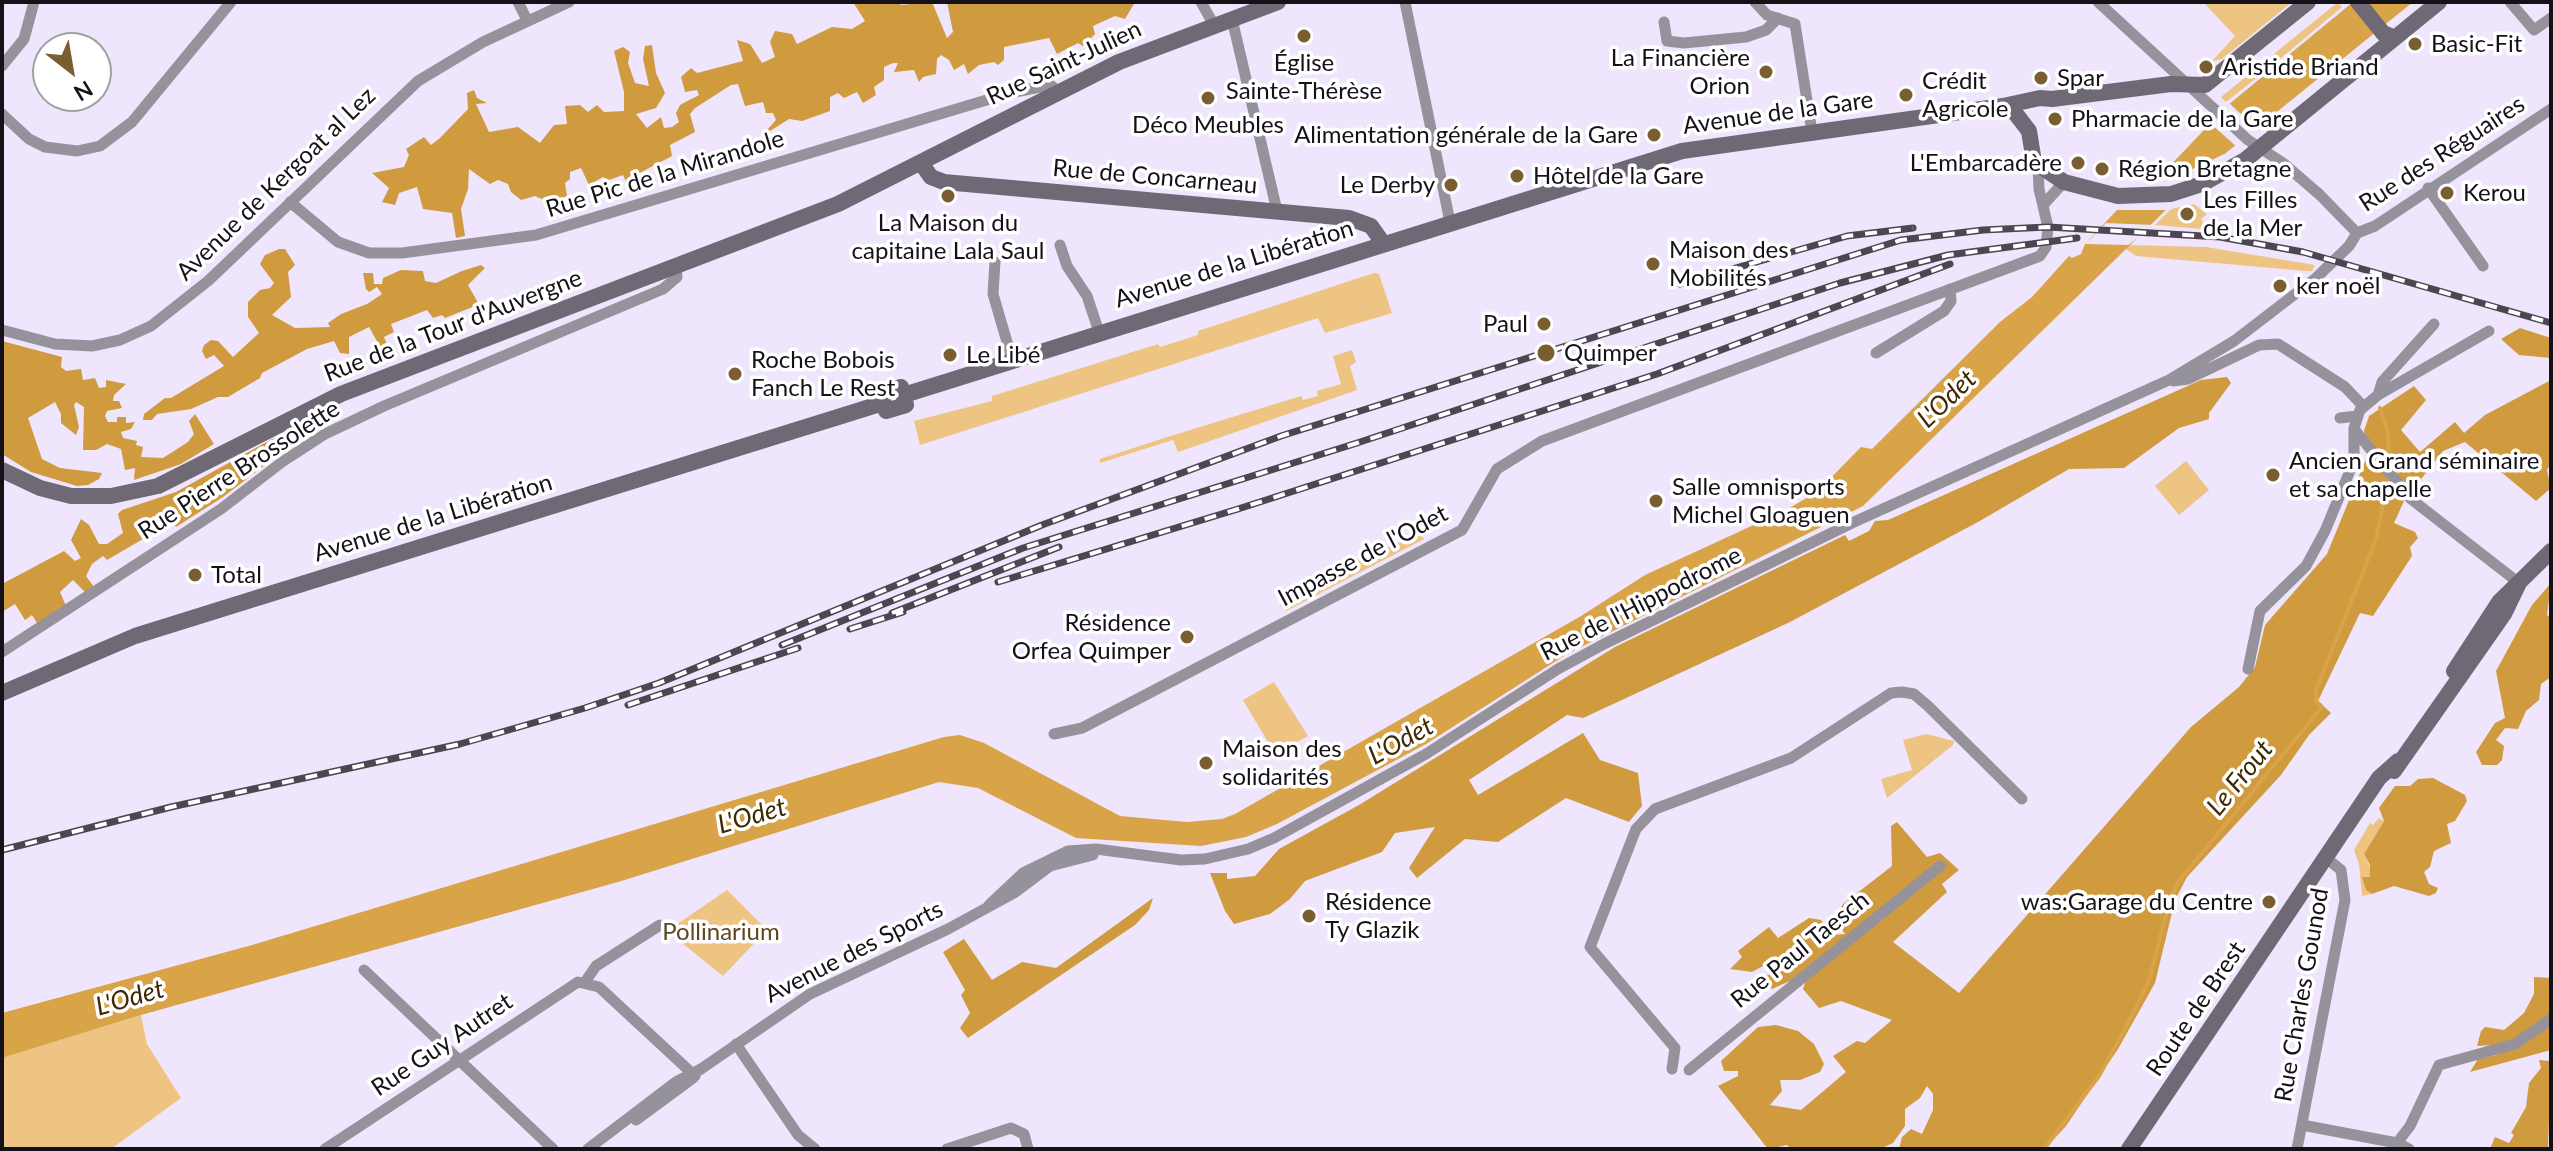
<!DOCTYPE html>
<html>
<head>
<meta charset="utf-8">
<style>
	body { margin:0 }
	#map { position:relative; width:2553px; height:1151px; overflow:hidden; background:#efe5fc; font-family:Lato,sans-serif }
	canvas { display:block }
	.frame { position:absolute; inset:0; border:4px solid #141118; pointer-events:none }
	.north { position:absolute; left:32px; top:32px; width:80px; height:80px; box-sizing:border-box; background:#fff; border:2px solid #a1a0a3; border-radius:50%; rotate:149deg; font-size:22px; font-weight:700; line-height:32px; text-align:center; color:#141118 }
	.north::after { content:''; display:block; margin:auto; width:28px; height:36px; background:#7a5e31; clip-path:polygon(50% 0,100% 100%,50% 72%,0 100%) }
</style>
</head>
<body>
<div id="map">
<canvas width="2553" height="1151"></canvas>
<div class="frame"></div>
<div class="north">N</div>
</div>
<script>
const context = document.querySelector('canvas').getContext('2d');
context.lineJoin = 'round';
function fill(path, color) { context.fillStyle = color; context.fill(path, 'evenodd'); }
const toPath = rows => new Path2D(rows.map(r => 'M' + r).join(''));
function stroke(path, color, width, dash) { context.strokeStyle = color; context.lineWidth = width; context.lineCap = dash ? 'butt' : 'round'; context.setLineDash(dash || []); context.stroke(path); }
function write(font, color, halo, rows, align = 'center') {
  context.font = font + ' Lato,sans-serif'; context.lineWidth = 7; context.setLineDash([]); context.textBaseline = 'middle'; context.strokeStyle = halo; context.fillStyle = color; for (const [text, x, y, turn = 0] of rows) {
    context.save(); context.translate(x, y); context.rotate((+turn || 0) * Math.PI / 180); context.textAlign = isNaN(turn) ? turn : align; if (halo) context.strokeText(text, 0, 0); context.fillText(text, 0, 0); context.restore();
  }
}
fill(toPath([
	[2203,2,2292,2,2222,59,2212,61,2235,36],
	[2338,2,2342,7,2268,69,2226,102,2221,97],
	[2194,204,2207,214,2201,219,2205,226,2202,229,2155,225,2171,209],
	[2128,245,2206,247,2315,265,2312,271,2306,271,2136,256,2124,248],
	[1374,273,1379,274,1392,313,1325,333,1318,318,920,445,914,421,992,401,992,396,1158,344,1160,347,1198,335,1198,331],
	[1352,350,1356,362,1350,366,1357,390,1178,452,1173,440,1100,463,1100,459,1164,438,1301,396,1303,400,1318,396,1317,391,1341,384,1333,356],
	[2186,461,2209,490,2179,515,2155,486],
	[1422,534,1424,539,1286,611,1280,605,1362,557],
	[1274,682,1308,736,1275,754,1243,700],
	[1926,734,1954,741,1953,745,1887,798,1881,779,1912,770,1903,740],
	[2379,818,2384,821,2364,854,2371,869,2370,878,2363,877,2366,890,2372,894,2362,896,2359,864,2354,850,2370,823,2373,825],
	[727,890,767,930,723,976,667,931],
	[141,1015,147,1044,181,1098,111,1149,2,1149,2,1058]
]), '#eec483');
fill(toPath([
	[853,2,899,2,901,5,932,2,947,38,953,32,947,2,1135,2,1125,19,1115,16,1093,26,1095,34,1083,46,1078,43,1057,54,1049,38,1004,47,1004,60,998,65,994,62,979,65,968,74,964,64,954,70,949,60,941,55,937,59,936,74,923,77,919,82,914,70,894,72,898,63,893,63,884,67,884,80,874,87,876,95,863,103,857,92,844,98,838,93,830,97,830,111,802,121,789,119,770,131,766,131,776,120,773,113,766,113,763,102,745,106,738,84,731,85,695,108,690,114,695,132,670,145,672,156,632,177,636,192,631,193,623,175,609,180,603,177,589,185,581,168,570,172,570,179,565,183,570,215,563,212,557,198,544,200,535,196,521,200,511,192,508,184,498,180,490,184,469,169,468,189,461,209,465,236,456,238,452,213,423,209,417,187,399,193,395,205,382,202,389,188,372,173,404,167,409,155,406,149,424,137,431,145,440,138,468,109,467,93,474,90,477,98,487,103,476,104,489,132,518,127,540,143,554,125,567,124,565,106,580,105,588,112,597,105,604,112,624,111,624,92,614,51,623,47,630,52,628,63,635,83,649,86,643,59,645,46,652,45,656,73,665,93,656,108,636,114,647,128,661,117,664,128,672,127,679,122,676,113,680,105,699,95,697,90,685,92,681,77,691,68,697,73,743,61,737,40,750,44,762,63,775,57,770,42,775,31,792,34,797,44,832,27,852,29,865,21],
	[279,249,285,249,295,265,288,272,291,297,272,315,295,328,330,327,328,323,341,314,367,304,382,294,377,287,369,292,366,289,363,273,373,273,374,284,382,284,383,278,401,270,423,271,425,281,436,283,462,271,481,265,485,268,468,285,477,301,475,306,445,318,442,315,433,318,427,310,391,324,394,332,384,337,392,357,377,363,376,357,383,352,369,327,349,337,349,354,340,353,334,341,307,349,262,373,260,378,228,397,218,397,191,409,157,414,152,420,143,420,144,414,165,398,171,398,224,366,214,355,206,359,202,351,204,345,211,340,218,341,233,357,259,333,248,317,248,302,260,290,270,288,274,283,260,264,265,255],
	[2520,328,2551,338,2551,358,2519,355,2501,339],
	[2,341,62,357,61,367,66,371,81,369,83,380,95,378,99,388,106,387,106,380,126,384,114,395,113,401,119,401,122,408,107,411,105,416,108,422,117,422,117,417,126,417,126,423,135,422,131,429,121,432,123,438,137,441,136,445,143,447,141,457,163,458,188,442,194,434,189,421,195,414,214,444,181,464,134,480,135,468,125,470,121,449,107,444,96,450,83,450,84,407,76,402,74,405,79,427,76,435,61,423,61,414,55,402,28,418,42,459,60,468,102,473,99,479,88,485,77,486,31,472,2,454],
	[2227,377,2231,383,2209,413,2209,419,2179,428,2124,468,2069,469,1978,522,1790,622,1583,718,1567,715,1469,780,1478,795,1583,733,1600,760,1638,773,1642,806,1629,822,1566,798,1498,842,1465,839,1417,878,1409,868,1435,827,1395,833,1382,852,1305,881,1290,899,1270,914,1234,924,1225,911,1210,873,1227,873,1227,879,1255,876,1279,849,1359,805,1615,647,1845,535,1849,541,1869,531,1875,521,1888,520,2201,380],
	[2551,380,2551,462,2547,470,2551,488,2536,501,2465,442,2443,451,2404,501,2394,523,2415,532,2418,538,2410,547,2412,556,2373,616,2360,613,2318,701,2331,713,2309,735,2281,775,2187,877,2175,900,2155,983,2118,1049,2066,1126,2045,1149,1899,1149,1902,1137,1911,1129,1922,1134,1933,1110,1933,1094,1927,1086,1920,1098,1905,1109,1905,1126,1893,1143,1880,1149,1791,1149,1787,1145,1768,1149,1718,1086,1738,1076,1738,1071,1724,1071,1721,1061,1758,1027,1776,1025,1798,1031,1814,1044,1824,1064,1820,1072,1800,1080,1780,1080,1782,1091,1770,1105,1801,1110,1846,1072,1833,1056,1857,1041,1865,1043,1892,1020,1841,1001,1819,1008,1803,989,1805,983,1792,980,1772,989,1761,982,1767,975,1794,967,1792,955,1784,955,1752,972,1730,969,1742,957,1738,951,1769,927,1778,938,1809,918,1821,920,1831,935,1845,934,1834,918,1843,904,1892,866,1891,826,1897,822,1927,857,1940,853,1959,870,1942,884,1947,892,1893,942,1959,993,2191,727,2239,687,2255,667,2265,625,2327,554,2370,449,2364,431,2369,416,2414,386,2426,400,2401,430,2420,452,2455,422,2464,433,2485,415],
	[289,436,292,441,273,459,223,497,176,527,172,521,167,524,158,520,140,533,143,539,107,560,103,556,92,564,86,576,94,587,85,592,73,580,60,592,66,606,37,623,32,615,25,620,15,604,2,612,2,584,64,551,75,561,81,558,71,540,81,519,89,525,99,544,107,544,123,533,118,514,122,510,176,492,272,439],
	[2551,583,2547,615,2551,618,2551,677,2541,684,2539,700,2526,711,2518,729,2505,728,2496,740,2504,746,2502,760,2497,765,2482,765,2476,752,2495,723,2505,718,2496,671,2532,605],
	[2433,778,2465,795,2467,801,2455,821,2447,824,2451,843,2434,851,2430,867,2424,872,2429,884,2438,888,2436,893,2429,896,2394,886,2372,894,2366,890,2362,877,2370,877,2370,865,2364,854,2384,821,2379,808,2395,786,2410,786,2418,779],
	[1153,898,1149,910,1135,925,968,1038,960,1028,970,1013,961,995,965,990,943,952,964,939,992,980,1022,962,1056,968],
	[2534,977,2551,978,2551,1050,2470,1072,2478,1059,2497,1055,2497,1045,2477,1046,2481,1031,2485,1027,2504,1030,2524,1013,2534,994],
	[2539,1060,2551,1061,2548,1149,2490,1149,2495,1137,2509,1143,2514,1135,2511,1133,2526,1107,2529,1083,2541,1068]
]), '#d09b3e');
fill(toPath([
	[2353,2,2413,2,2216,161,1863,506,1567,654,1426,744,1277,824,1246,837,1201,846,1076,838,978,788,939,782,618,882,141,1015,2,1058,2,1013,252,945,944,737,960,735,984,743,1120,816,1187,822,1222,819,1235,814,1581,616,1645,575,1784,511,1817,492,1861,447,1872,449,2000,322,2032,297,2069,256,2072,258,2081,254,2085,244,2117,210,2162,174,2228,105]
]), '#d9a347');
fill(toPath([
	[2229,103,2258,130,2237,147,2211,124],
	[2233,150,2171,210,2117,210,2158,177,2188,171],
	[2106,223,2155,225,2128,245,2085,244]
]), '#efe5fc');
stroke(toPath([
	[2380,408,2388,432,2389,468],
	[2044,1149,2099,1076,2135,1010,2150,977,2169,902,2178,882,2322,707,2316,701,2316,690,2376,539,2389,477]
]), '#d9a347', 4);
stroke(toPath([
	[518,2,527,20],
	[1201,2,1214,25],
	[1405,2,1450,222],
	[1755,2,1767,15,1795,24,1812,132],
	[2098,2,2248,140,2283,163,2320,195,2357,233],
	[2510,2,2534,30,2551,18],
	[1232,19,1277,211],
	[1664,22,1667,41,1684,43,1746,37,1766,30,1778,18],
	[2,66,24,39,34,2],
	[2,114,29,139,45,147,77,151,100,146,132,122,231,2],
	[2428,188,2483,266],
	[290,202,338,242,369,253,402,253,536,235,1010,93,1050,85,1058,91],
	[2044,204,2064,182],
	[2357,233,2375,226,2551,109],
	[1060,245,1067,266,1087,296,1099,332],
	[995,262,993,294,1012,359],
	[2,330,55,344,92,346,120,340,151,326,208,281,418,81,483,42,569,2],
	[1876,353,1944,311,1951,301,1950,289],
	[2173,381,2188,379,2259,345,2278,344,2345,387,2363,406],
	[2378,395,2382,382,2434,324],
	[2340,418,2357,416],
	[2354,429,2411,499,2519,583],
	[2,652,221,509,282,462,325,434,384,406,663,289,677,277,676,265],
	[2248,669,2260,611,2306,566,2325,531,2354,461,2354,428,2360,410,2378,395,2489,331],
	[1054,734,1082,728,1462,530,1497,469,1542,441,2040,256,2046,247,2048,227,2039,189,2038,166],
	[989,905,1023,873,1068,851,1096,849,1181,860,1205,859,1248,849,1274,838,1426,754,1558,669,1604,644,1854,522,2169,380,2234,341,2316,278,2349,246,2357,233],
	[364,970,553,1149],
	[585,982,596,966,660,925],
	[736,1044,798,1135,815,1149],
	[1672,1069,1675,1048,1590,947,1636,829,1655,809,1791,758,1891,693,1902,692,1914,694,1928,706,2022,799],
	[1689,1070,1940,866],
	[636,1120,693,1078],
	[2302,1125,2397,1143,2409,1149],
	[2397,1143,2410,1126,2439,1065,2515,1044,2551,1019],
	[325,1149,578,982,599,987,695,1076],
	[588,1149,676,1082,701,1069,810,994,948,929,1014,893,1050,866,1093,855],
	[947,1149,1011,1128,1024,1134,1028,1149],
	[2297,1149,2345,900,2341,870,2325,857]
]), '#96929c', 11);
stroke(toPath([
	[2358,2,2383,33,2395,38],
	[2003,106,2012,109,2029,131,2034,162,2064,182,2118,196,2171,194,2202,184,2245,160,2439,2],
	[921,163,931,177,944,182,1349,218,1371,226,1383,243],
	[901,387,906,405,886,411,881,393,901,387],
	[904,395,1682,151,2003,106,2040,98,2052,99,2171,84,2205,85,2308,2],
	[2,470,40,488,71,496,111,496,158,486,341,394,838,204,1119,62,1278,2],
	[2454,671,2499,602,2551,551],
	[2,693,135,636,883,403],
	[2394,771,2504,614,2519,583],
	[2129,1149,2379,778,2398,761]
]), '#6f6976', 16);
const rail = toPath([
	[1680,284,1847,236,1913,228],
	[998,582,1238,509,1657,374,1950,264],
	[892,613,1059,547],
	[850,629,903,612],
	[782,645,1023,548,1357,443,1840,283,1948,255,2077,238],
	[628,705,798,648],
	[2,850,171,807,460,744,585,708,659,683,1042,525,1281,436,1901,240,1983,230,2048,227,2220,237,2303,252,2551,323]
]);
stroke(rail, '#4b4651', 7);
stroke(rail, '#fff', 4, [12]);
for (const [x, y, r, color] of [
	[1304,36,8,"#7a5e31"],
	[2415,44,8,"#7a5e31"],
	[2206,67,8,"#7a5e31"],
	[1766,72,8,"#7a5e31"],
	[2041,78,8,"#7a5e31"],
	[1906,95,8,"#7a5e31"],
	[1208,98,8,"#7a5e31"],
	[2055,119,8,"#7a5e31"],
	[1654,135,8,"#7a5e31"],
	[2078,163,8,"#7a5e31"],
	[2102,169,8,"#7a5e31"],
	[1517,176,8,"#7a5e31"],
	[1451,185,8,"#7a5e31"],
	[2447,193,8,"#7a5e31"],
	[948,196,8,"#7a5e31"],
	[2187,214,8,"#7a5e31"],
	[1653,264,8,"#7a5e31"],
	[2280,286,8,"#7a5e31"],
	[1544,324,8,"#7a5e31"],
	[1546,353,10,"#7a5e31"],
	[950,355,8,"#7a5e31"],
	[735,374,8,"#7a5e31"],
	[2273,475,8,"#7a5e31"],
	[1656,501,8,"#7a5e31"],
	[195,575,8,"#7a5e31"],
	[1187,637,8,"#7a5e31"],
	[1206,763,8,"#7a5e31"],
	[2269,902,8,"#7a5e31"],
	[1309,916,8,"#7a5e31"]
]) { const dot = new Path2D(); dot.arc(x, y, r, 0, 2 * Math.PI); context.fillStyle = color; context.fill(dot); stroke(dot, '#fff', 3); }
write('24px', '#141118', '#fff', [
	["Basic-Fit",2431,44],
	["La Financière",1750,58,"right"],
	["Orion",1750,86,"right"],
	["Église",1304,63,"center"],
	["Sainte-Thérèse",1304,91,"center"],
	["Aristide Briand",2222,67],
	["Spar",2057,78],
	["Crédit",1922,81],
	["Agricole",1922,109],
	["Pharmacie de la Gare",2071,119],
	["Déco Meubles",1208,125,"center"],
	["Alimentation générale de la Gare",1638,135,"right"],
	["L'Embarcadère",2062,163,"right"],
	["Région Bretagne",2118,169],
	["Hôtel de la Gare",1533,176],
	["Le Derby",1435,185,"right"],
	["Kerou",2463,193],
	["Les Filles",2203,200],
	["de la Mer",2203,228],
	["La Maison du",948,223,"center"],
	["capitaine Lala Saul",948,251,"center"],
	["Maison des",1669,250],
	["Mobilités",1669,278],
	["ker noël",2296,286],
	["Paul",1528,324,"right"],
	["Quimper",1564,353],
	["Le Libé",966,355],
	["Roche Bobois",751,360],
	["Fanch Le Rest",751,388],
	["Ancien Grand séminaire",2289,461],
	["et sa chapelle",2289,489],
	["Salle omnisports",1672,487],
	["Michel Gloaguen",1672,515],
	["Total",211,575],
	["Résidence",1171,623,"right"],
	["Orfea Quimper",1171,651,"right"],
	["Maison des",1222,749],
	["solidarités",1222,777],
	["Résidence",1325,902],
	["Ty Glazik",1325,930],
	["was:Garage du Centre",2253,902,"right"]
], 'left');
write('24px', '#141118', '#fff', [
	["Rue Saint-Julien",1064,63,-25],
	["Avenue de la Gare",1778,113,-8],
	["Rue des Réguaires",2442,154,-33],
	["Rue Pic de la Mirandole",665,174,-17],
	["Rue de Concarneau",1155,177,5],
	["Avenue de Kergoat al Lez",276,184,-44],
	["Avenue de la Libération",1234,264,-17],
	["Rue de la Tour d'Auvergne",453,326,-21],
	["Rue Pierre Brossolette",239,470,-33],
	["Avenue de la Libération",433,518,-17],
	["Impasse de l'Odet",1363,556,-28],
	["Rue de l'Hippodrome",1641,604,-27],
	["Rue Paul Taesch",1800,950,-39],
	["Avenue des Sports",854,952,-27],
	["Rue Charles Gounod",2302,995,-80],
	["Route de Brest",2196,1009,-56],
	["Rue Guy Autret",442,1045,-34]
]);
write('24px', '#5e4721', '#fff', [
	["Pollinarium",721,932]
]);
write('italic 26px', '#3e2900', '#fff', [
	["L'Odet",1947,399,-44],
	["L'Odet",1401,741,-29],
	["Le Frout",2240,778,-51],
	["L'Odet",752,816,-16],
	["L'Odet",130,998,-16]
]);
</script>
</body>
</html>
